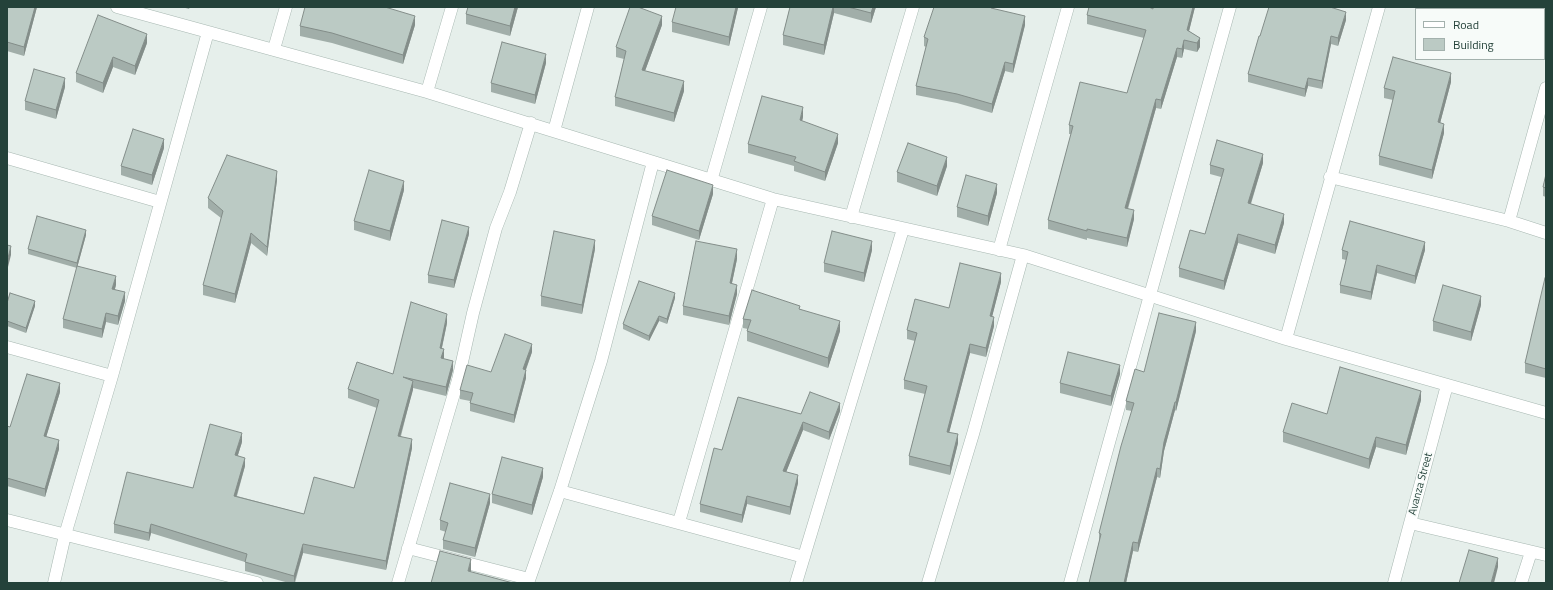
<!DOCTYPE html>
<html>
<head>
<meta charset="utf-8">
<style>
	body { margin:0 }
	#map { position:relative; width:1553px; height:590px; overflow:hidden; background:#e6efeb; font-family:"Titillium Web",sans-serif }
	canvas { display:block }
	.frame { position:absolute; inset:0; border:8px solid #24423a; pointer-events:none }
	.legend { position:absolute; left:1415px; top:8px; width:130px; height:52px; box-sizing:border-box; background:#f7fbf9; border:1px solid #a3b1ad; margin:0; padding:5px 7px; list-style:none; font-size:12px; color:#24423a }
	.legend li { display:flex; align-items:center; gap:8px; height:20px }
	.legend b { width:20px; border:1px solid #a3b1ad }
</style>
</head>
<body>
<div id="map">
<canvas width="1553" height="590"></canvas>
<div class="frame"></div>
<ul class="legend">
<li><b style="height:5px;background:#fff"></b>Road</li>
<li><b style="height:11px;background:#bbcac4"></b>Building</li>
</ul>
</div>
<script>
const context = document.querySelector('canvas').getContext('2d');
context.lineJoin = 'round';
const toPath = rows => new Path2D(rows.map(r => 'M' + r).join(''));
function stroke(path, color, width, dash) { context.strokeStyle = color; context.lineWidth = width; context.lineCap = dash ? 'butt' : 'round'; context.setLineDash(dash || []); context.stroke(path); }
function fill(path, color) { context.fillStyle = color; context.fill(path, 'evenodd'); }
function write(font, color, halo, rows, align = 'center') {
  context.font = font + ' "Titillium Web",sans-serif'; context.lineWidth = 3; context.setLineDash([]); context.textBaseline = 'middle'; context.strokeStyle = halo; context.fillStyle = color; for (const [text, x, y, turn = 0] of rows) {
    context.save(); context.translate(x, y); context.rotate((+turn || 0) * Math.PI / 180); context.textAlign = isNaN(turn) ? turn : align; if (halo) context.strokeText(text, 0, 0); context.fillText(text, 0, 0); context.restore();
  }
}
const street = toPath([
	[117,7,427,92,773,199,1023,255,1286,339,1546,413],
	[274,49,286,7],
	[427,92,452,7],
	[554,131,588,7],
	[7,158,160,202],
	[1330,177,1509,221,1546,233],
	[711,181,761,7],
	[851,217,913,7],
	[1509,221,1546,88],
	[999,250,1068,7],
	[1286,339,1379,7],
	[7,347,112,376],
	[560,491,804,557],
	[7,520,257,583],
	[679,522,773,199],
	[1410,523,1546,555],
	[408,548,529,579],
	[54,583,65,535,112,376,208,32],
	[398,583,458,380,473,313,496,228,510,192,531,123],
	[528,583,560,491,601,361,653,162],
	[796,583,903,229],
	[928,583,973,434,1023,255],
	[1070,583,1230,7],
	[1394,583,1447,385],
	[1521,583,1531,552]
]);
stroke(street, '#a8b8b2', 13);
stroke(street, '#fff', 12);
fill(toPath([
	[7,7,37,7,24,56,7,51],
	[182,7,190,7,189,9],
	[468,7,518,7,510,36,466,24,466,14],
	[738,7,729,46,672,32,672,22],
	[790,7,876,7,871,23,834,13,824,55,783,45,783,35],
	[1153,7,1195,7,1189,31,1200,38,1200,47,1197,52,1184,49,1182,58,1177,57,1161,109,1156,108,1128,209,1134,219,1127,247,1087,238,1087,240,1048,229,1048,220,1071,134,1069,134,1069,125,1127,93,1144,38,1087,24,1087,15,1153,9],
	[993,8,1025,25,1013,73,1005,71,992,113,957,103,916,95,916,86,926,47,924,46,924,37],
	[1332,8,1346,20,1338,46,1331,44,1322,89,1308,86,1305,97,1248,82,1248,74,1260,36],
	[415,25,403,64,332,43,300,36,300,26],
	[662,25,645,71,684,91,674,122,615,106,615,97,624,59,616,57,616,47],
	[147,43,135,75,113,67,103,93,76,82,76,73],
	[546,63,535,104,491,92,491,83],
	[1451,82,1440,123,1444,133,1432,179,1379,165,1379,156,1393,100,1384,98,1384,88],
	[65,87,56,119,25,110,25,101],
	[803,117,802,121,838,143,825,181,794,171,794,166,748,153,748,144],
	[164,148,152,185,121,175,121,166],
	[1263,163,1251,204,1284,223,1275,254,1238,243,1224,290,1179,277,1179,268,1205,234,1221,177,1210,174,1210,165],
	[947,166,937,196,897,182,897,172],
	[1546,174,1546,197,1543,196,1543,187],
	[277,180,267,256,251,243,235,303,203,295,203,285,221,218,208,208,208,198],
	[404,190,390,241,354,230,354,221],
	[997,193,988,226,957,217,957,207],
	[713,194,699,240,652,225,652,216],
	[469,234,454,288,428,283,428,275],
	[86,235,77,268,28,254,28,249],
	[595,249,582,314,541,306,541,296],
	[872,250,864,282,824,272,824,263],
	[1342,250,1425,250,1415,284,1377,273,1371,300,1340,293,1340,285,1346,260,1342,259],
	[737,259,732,283,737,294,729,325,683,315,683,306],
	[1546,278,1546,378,1525,373,1525,363],
	[1001,282,992,316,994,326,986,357,970,353,949,432,958,443,950,475,909,465,909,456,925,394,904,389,904,380,915,341,907,339,907,330],
	[116,285,115,289,125,301,118,325,106,322,102,338,63,328,63,319],
	[675,298,667,324,659,321,649,341,623,329,623,324],
	[7,303,35,306,26,333,7,326],
	[1481,305,1471,341,1433,331,1433,321],
	[800,309,840,331,828,368,747,341,747,331,748,329,743,328,743,319],
	[447,323,442,348,444,359,453,370,446,396,413,388,401,436,412,448,386,570,303,553,295,583,289,583,245,571,245,562,151,533,149,541,114,533,114,524,193,488,242,442,238,455,245,466,237,496,304,514,354,488,377,408,348,398,348,389,393,374],
	[1196,331,1176,411,1175,410,1164,451,1160,478,1157,477,1138,552,1133,551,1126,583,1089,583,1099,542,1099,533,1132,411,1126,410,1126,401,1144,372],
	[532,352,526,370,526,378,514,423,470,411,470,401,460,399,460,390,491,372],
	[1120,374,1111,406,1060,393,1060,383],
	[60,392,46,437,59,449,45,497,7,486,7,427,10,427],
	[1421,400,1406,455,1376,447,1369,469,1283,442,1283,432,1327,414],
	[840,411,829,440,803,430,786,472,798,483,790,515,747,504,742,523,700,512,700,504,722,450,801,414],
	[543,477,532,515,492,503,492,494],
	[490,503,475,557,443,549,443,540,446,532,440,530,440,520]
]), '#a1aea9');
fill(toPath([
	[35,7,37,7,24,56,24,47],
	[515,7,518,7,510,36,510,26],
	[736,7,738,7,738,8,729,46,729,37],
	[833,7,834,7,834,13,824,55,824,45],
	[873,7,876,7,871,23,871,13],
	[1193,7,1195,7,1187,39,1187,30],
	[1346,12,1346,20,1338,46,1338,38],
	[415,16,415,25,403,64,403,55],
	[662,16,662,25,642,79,642,70],
	[1025,16,1025,25,1013,73,1013,64],
	[147,34,147,43,135,75,135,66],
	[1331,36,1331,44,1322,89,1322,81],
	[1200,38,1200,47,1197,52,1197,43],
	[1184,40,1184,49,1182,58,1182,49],
	[1177,48,1177,57,1161,109,1161,100],
	[546,54,546,63,535,104,535,95],
	[113,57,113,67,103,93,103,83],
	[1005,62,1005,71,992,113,992,104],
	[1451,73,1451,82,1438,131,1438,122],
	[65,78,65,87,56,119,56,110],
	[1308,78,1308,86,1305,97,1305,89],
	[684,81,684,91,674,122,674,113],
	[1156,99,1156,108,1125,217,1125,208],
	[803,107,803,117,800,129,800,120],
	[1444,124,1444,133,1432,179,1432,170],
	[838,134,838,143,825,181,825,172],
	[164,139,164,148,152,185,152,175],
	[1263,154,1263,163,1248,212,1248,203],
	[947,157,947,166,937,196,937,186],
	[277,171,277,180,267,256,267,247],
	[404,181,404,190,390,241,390,231],
	[997,184,997,193,988,226,988,216],
	[713,185,713,194,699,240,699,231],
	[1134,210,1134,219,1127,247,1127,238],
	[1284,214,1284,223,1275,254,1275,245],
	[469,227,469,234,454,288,454,280],
	[86,230,86,235,77,268,77,263],
	[251,233,251,243,235,303,235,294],
	[1238,234,1238,243,1224,290,1224,281],
	[595,240,595,249,582,314,582,305],
	[872,241,872,250,864,282,864,273],
	[1425,242,1425,250,1415,284,1415,276],
	[11,246,11,255,7,271,7,262],
	[737,249,737,259,730,292,730,283],
	[1377,265,1377,273,1371,300,1371,292],
	[1001,273,1001,282,990,325,990,316],
	[116,276,116,285,112,298,112,289],
	[737,285,737,294,729,325,729,316],
	[125,292,125,301,118,325,118,316],
	[675,293,675,298,667,324,667,319],
	[1481,296,1481,305,1471,341,1471,332],
	[35,301,35,306,26,333,26,328],
	[106,313,106,322,102,338,102,329],
	[447,314,447,323,440,356,440,348],
	[659,316,659,321,649,341,649,336],
	[994,317,994,326,986,357,986,348],
	[840,321,840,331,828,368,828,358],
	[1196,322,1196,331,1176,411,1176,402],
	[532,344,532,352,523,377,523,369],
	[970,344,970,353,947,441,947,432],
	[444,349,444,358,441,367,441,358],
	[453,361,453,370,446,396,446,387],
	[1120,365,1120,374,1111,406,1111,396],
	[526,370,526,378,514,423,514,415],
	[413,381,413,390,398,444,398,436],
	[60,383,60,392,44,444,44,436],
	[1421,391,1421,400,1406,455,1406,445],
	[1175,402,1175,410,1164,451,1160,478,1160,469,1164,442],
	[840,403,840,411,829,440,829,432],
	[803,422,803,430,783,480,783,471],
	[242,433,242,442,235,464,235,455],
	[958,434,958,443,950,475,950,466],
	[1376,437,1376,447,1369,469,1369,459],
	[412,439,412,448,386,570,386,561],
	[59,440,59,449,45,497,45,489],
	[245,458,245,466,234,504,234,496],
	[543,468,543,477,532,515,532,505],
	[1157,468,1157,477,1138,552,1138,543],
	[798,475,798,483,790,515,790,507],
	[490,494,490,503,475,557,475,548],
	[747,496,747,504,742,523,742,515],
	[151,524,151,533,149,541,149,533],
	[1133,542,1133,551,1126,583,1124,583],
	[303,544,303,553,294,583,294,576],
	[1498,558,1498,567,1494,583,1491,583],
	[471,559,471,572,468,571]
]), '#838d89');
const building = toPath([
	[7,7,35,7,24,47,7,42,7,7],
	[305,7,385,7,415,16,403,55,332,33,300,26,305,7],
	[468,7,515,7,510,26,466,14,468,7],
	[630,7,638,7,662,16,642,70,684,81,674,113,615,97,626,51,616,47,630,7],
	[676,7,736,7,729,37,672,22,676,7],
	[790,7,833,7,824,45,783,35,790,7],
	[848,7,873,7,871,13,848,7],
	[934,7,991,7,991,8,1025,16,1013,64,1005,62,992,104,957,94,916,86,928,39,924,37,934,7],
	[1089,7,1149,7,1153,9,1153,7,1193,7,1187,30,1200,38,1197,43,1184,40,1182,49,1177,48,1161,100,1156,99,1125,208,1134,210,1127,238,1087,229,1087,231,1048,220,1073,126,1069,125,1080,82,1127,93,1146,30,1087,15,1089,7],
	[1269,7,1330,7,1346,12,1338,38,1331,36,1322,81,1308,78,1305,89,1248,74,1259,36,1260,36,1269,7],
	[98,15,147,34,135,66,113,57,103,83,76,73,98,15],
	[502,42,546,54,535,95,491,83,502,42],
	[1393,57,1451,73,1438,122,1444,124,1432,170,1379,156,1395,91,1384,88,1393,57],
	[34,69,65,78,56,110,25,101,34,69],
	[762,96,803,107,800,120,838,134,825,172,794,161,796,157,748,144,762,96],
	[133,129,164,139,152,175,121,166,133,129],
	[1217,140,1263,154,1248,203,1284,214,1275,245,1238,234,1224,281,1179,268,1190,230,1205,234,1224,169,1210,165,1217,140],
	[908,143,947,157,937,186,897,172,908,143],
	[227,155,277,171,267,247,251,233,235,294,203,285,223,211,208,198,227,155],
	[369,170,404,181,390,231,354,221,369,170],
	[667,170,713,185,699,231,652,216,667,170],
	[1546,174,1546,188,1543,187,1546,174],
	[966,175,997,184,988,216,957,207,966,175],
	[37,216,86,230,77,263,28,249,37,216],
	[442,220,469,227,454,280,428,275,442,220],
	[1350,221,1425,242,1415,276,1377,265,1371,292,1340,285,1348,252,1342,250,1350,221],
	[554,231,595,240,582,305,541,296,554,231],
	[832,231,872,241,864,273,824,263,832,231],
	[696,241,737,249,730,283,737,285,729,316,683,306,696,241],
	[7,245,11,246,7,262,7,245],
	[960,263,1001,273,990,316,994,317,986,348,970,344,947,432,958,434,950,466,909,456,927,386,904,380,917,333,907,330,915,299,949,308,960,263],
	[77,266,116,276,112,289,125,292,118,316,106,313,102,329,63,319,77,266],
	[1545,278,1546,278,1546,369,1525,363,1545,278],
	[639,281,675,293,667,319,659,316,649,336,623,324,639,281],
	[1443,285,1481,296,1471,332,1433,321,1443,285],
	[752,290,800,306,799,309,840,321,828,358,747,331,751,320,743,319,752,290],
	[10,293,35,301,26,328,7,321,7,303,10,293],
	[411,302,447,314,440,348,444,349,441,358,453,361,446,387,403,377,413,381,398,436,412,439,386,561,303,544,294,576,245,562,247,554,151,524,149,533,114,524,127,472,193,488,210,424,242,433,235,455,245,458,234,496,304,514,314,477,354,488,379,400,348,389,357,362,393,374,411,302],
	[1159,313,1196,322,1176,402,1175,402,1164,442,1160,469,1157,468,1138,543,1133,542,1124,583,1089,583,1101,534,1099,533,1121,446,1134,403,1126,401,1135,369,1144,372,1159,313],
	[505,334,532,344,523,369,526,370,514,415,470,403,473,393,460,390,467,365,491,372,505,334],
	[1068,352,1120,365,1111,396,1060,383,1068,352],
	[1340,367,1421,391,1406,445,1376,437,1369,459,1283,432,1292,403,1327,414,1340,367],
	[27,374,60,383,44,436,59,440,45,489,7,478,7,426,10,427,27,374],
	[810,392,840,403,829,432,803,422,783,471,798,475,790,507,747,496,742,515,700,504,714,448,722,450,738,397,801,414,810,392],
	[502,457,543,468,532,505,492,494,502,457],
	[450,483,490,494,475,548,443,540,448,523,440,520,450,483],
	[1469,550,1498,558,1491,583,1459,583,1469,550],
	[440,551,471,559,468,571,513,583,431,583,440,551]
]);
fill(building, '#bbcac4');
stroke(building, '#838d89', 1);
write('11px', '#24423a', '#f7fbf9', [
	["Avanza Street",1421,484,-75]
]);
</script>
</body>
</html>
